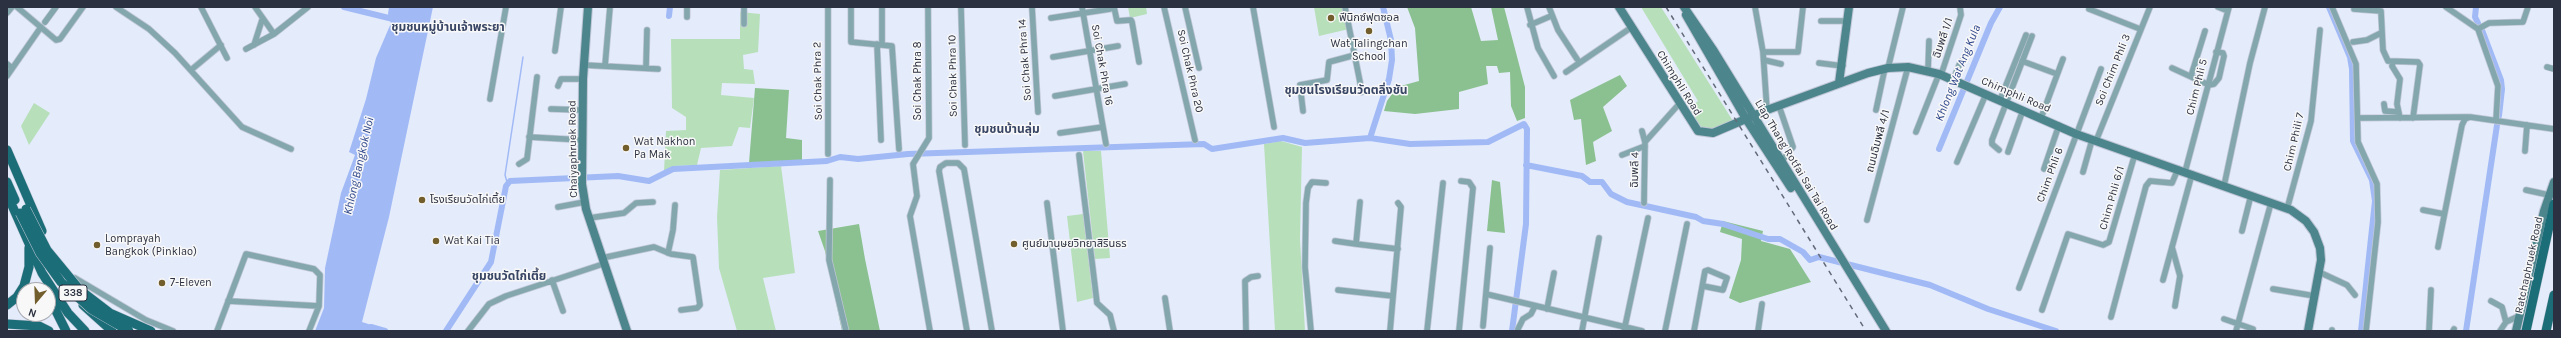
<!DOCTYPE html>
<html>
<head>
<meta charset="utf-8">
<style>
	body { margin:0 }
	#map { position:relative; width:2561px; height:338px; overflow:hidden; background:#e4ebfb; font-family:Karla,sans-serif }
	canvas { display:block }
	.frame { position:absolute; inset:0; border:8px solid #2b3140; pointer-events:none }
	.north { position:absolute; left:16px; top:282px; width:40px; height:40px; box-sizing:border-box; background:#f8f8f8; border:1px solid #a6a8ae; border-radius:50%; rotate:199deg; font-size:11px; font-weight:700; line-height:16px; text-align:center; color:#2b3140 }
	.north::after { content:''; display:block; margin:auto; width:14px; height:18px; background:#725e2d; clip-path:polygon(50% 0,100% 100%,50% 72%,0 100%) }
</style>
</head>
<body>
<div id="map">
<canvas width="2561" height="338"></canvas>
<div class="frame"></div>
<div class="north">N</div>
</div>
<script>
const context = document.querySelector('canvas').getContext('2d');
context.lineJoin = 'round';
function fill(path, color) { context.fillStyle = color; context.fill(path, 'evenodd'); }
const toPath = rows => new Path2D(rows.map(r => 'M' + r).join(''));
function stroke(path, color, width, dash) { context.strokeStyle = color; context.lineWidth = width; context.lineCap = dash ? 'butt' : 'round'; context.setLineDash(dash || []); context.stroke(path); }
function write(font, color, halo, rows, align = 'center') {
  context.font = font + ' Karla,"Noto Sans Thai",sans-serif'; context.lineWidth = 3; context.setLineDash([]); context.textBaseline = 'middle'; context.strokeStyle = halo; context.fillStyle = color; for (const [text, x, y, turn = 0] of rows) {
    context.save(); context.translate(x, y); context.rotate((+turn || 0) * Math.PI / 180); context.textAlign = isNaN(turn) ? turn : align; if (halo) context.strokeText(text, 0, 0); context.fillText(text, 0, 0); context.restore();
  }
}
fill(toPath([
	[1128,7,1146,7,1147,14,1130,18],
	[1314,7,1343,7,1349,29,1319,36],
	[1641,7,1661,7,1733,121,1719,128,1704,129,1697,123,1688,109,1698,101],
	[740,12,760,14,758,52,743,55,744,69,753,70,755,84,722,83,721,95,754,98,750,128,739,127,732,146,701,148,697,165,674,166,664,171,666,131,686,130,686,117,672,108,671,39,740,39],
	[34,103,50,113,29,145,21,126],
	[1281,141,1302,147,1300,239,1305,331,1275,331,1264,144],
	[1083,151,1101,151,1110,258,1095,259],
	[781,166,795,273,763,278,776,331,737,331,719,268,717,217,720,170],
	[1083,214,1093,298,1077,302,1067,216]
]), '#b7e0ba');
fill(toPath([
	[1407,7,1471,7,1481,41,1498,40,1491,7,1504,7,1525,87,1525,118,1517,121,1511,106,1510,72,1499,73,1497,66,1486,66,1488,84,1459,92,1459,109,1415,114,1384,111,1387,101,1397,87,1419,81,1415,28],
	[1620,75,1627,86,1603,107,1612,131,1593,142,1596,161,1586,165,1581,119,1574,120,1570,100],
	[755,88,789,90,786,138,802,140,802,160,749,163],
	[1492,180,1500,182,1505,233,1487,231],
	[1723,221,1763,231,1761,241,1790,249,1811,282,1740,303,1729,298,1741,260,1742,239,1720,232],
	[859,224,865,259,880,331,842,331,825,251,818,231]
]), '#8bc190');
fill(toPath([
	[389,7,433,7,389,217,362,322,378,327,377,331,315,331,324,308,325,268,341,193,355,155,349,152,366,99,376,58,391,23,388,14]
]), '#a1baf6');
stroke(toPath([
	[507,182,505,175,523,57]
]), '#a1baf6', 1.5);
stroke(toPath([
	[344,7,397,20],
	[1383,7,1391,40,1392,60,1389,79,1370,138,1410,144,1488,142,1524,124,1527,129,1526,224,1512,331],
	[2329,7,2350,57,2352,69,2353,141,2372,180,2375,201,2361,331],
	[2476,7,2475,17,2478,23],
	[669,16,670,7],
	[2482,30,2501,80,2502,89,2499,116],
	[1939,149,1991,23,2000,7],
	[1526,165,1582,176,1590,182,1602,182,1611,194,1627,202,1696,217,1703,221,1723,224,1768,239,1780,239,1803,252,1810,260,1819,257,1930,285,1988,309,2056,331],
	[371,327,385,331],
	[446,331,491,262,506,186,510,181,618,176,649,181,673,169,827,161,840,157,858,159,908,154,1204,144,1212,149,1283,138,1305,143,1370,138],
	[2466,331,2497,125]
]), '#a1baf6', 6);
const street = toPath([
	[17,7,56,40,60,39,83,7],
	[116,7,149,29,175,53,242,127,291,149],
	[201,7,227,58],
	[828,7,828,154],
	[851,7,851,42,892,46,899,149],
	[882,7,882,44],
	[928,7,929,138,913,164,917,196,910,216,930,331],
	[961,7,965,145],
	[1032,7,1038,112],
	[1082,7,1106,144],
	[1114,7,1117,21,1131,20,1132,22,1139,62],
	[1164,7,1195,140],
	[1185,7,1199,68],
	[1253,7,1274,127],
	[1345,7,1362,92],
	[1527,7,1538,48,1554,76],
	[1549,7,1558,30,1577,59],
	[1755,7,1763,52,1767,110],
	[2218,7,2228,11],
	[2332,7,2356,64,2358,142,2377,184,2378,222,2366,331],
	[2446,7,2478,29],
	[2089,9,2140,29],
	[2354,9,2381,11,2383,50,2388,61,2418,62,2420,65,2413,118],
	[7,13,12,7],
	[687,17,687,7],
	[1051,18,1110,9],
	[1821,21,1848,21],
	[45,22,56,7],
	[744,24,744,7],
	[1530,25,1551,16],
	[274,34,308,7],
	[2353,42,2367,40,2381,33],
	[877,44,881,140],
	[254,45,262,20],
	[246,49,274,34,255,7],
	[555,51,561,7],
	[1763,52,1798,52,1803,7],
	[1053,57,1118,46],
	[1764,60,1781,64],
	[2022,61,2057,74],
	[2393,62,2392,66,2400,79,2397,104,2400,118],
	[1819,63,1843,66],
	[7,64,12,68],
	[583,65,658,69],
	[605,66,610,7],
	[2547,67,2554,69],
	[646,68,647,30],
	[1888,68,1903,7],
	[2172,68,2209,85,2214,84,2219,78,2224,56,2223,53,2216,52],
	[191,70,221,45],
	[1928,71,1929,41],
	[1566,72,1632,27],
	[1941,75,1961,15,1960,7],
	[7,76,41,27],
	[2191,76,2205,31],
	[1953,80,1960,63,1965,58],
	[558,86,561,79,583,79],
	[1055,96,1125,84],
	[490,99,506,7],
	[2000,100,2026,35],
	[2384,104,2385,111,2397,112],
	[1779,106,1793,147,1781,162],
	[551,109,582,110],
	[1876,110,1885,68],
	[1303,111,1300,85,1327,80,1329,62,1355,55],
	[2041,118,2063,59],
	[2358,118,2468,117],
	[2496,121,2498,86,2478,29,2489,23,2523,22,2528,7],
	[1642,131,1645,142],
	[1916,132,1939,74],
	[1060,133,1103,127],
	[529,137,582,140],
	[2096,141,2150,7],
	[1999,150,1992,144,1992,140,2032,36],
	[2525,151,2527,125],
	[2008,152,2023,110],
	[1079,155,1097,303,1110,315,1114,331],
	[1622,155,1645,146],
	[1957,162,1986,94],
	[519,164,527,159,537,77],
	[2044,169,2059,125],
	[2083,172,2092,140],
	[2185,172,2229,7],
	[830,180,829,260,846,331],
	[2224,186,2250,63,2265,7],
	[2526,190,2549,195],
	[1360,202,1356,244,1398,249],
	[1047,203,1063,331],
	[1644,203,1645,142,1679,104],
	[558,207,585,202],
	[2287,209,2311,121,2320,30],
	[2423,210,2444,214],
	[589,218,624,213,636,203,653,202],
	[1867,220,1908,67],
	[2242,231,2251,195],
	[1335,241,1356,244],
	[2172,247,2180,276,2175,306],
	[2438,247,2462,125,2465,119,2470,117,2554,129],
	[668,253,673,230,675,205],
	[602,258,654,247,671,254,693,257,700,305,697,308,681,310],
	[2319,272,2347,285,2355,295],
	[75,278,146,320,173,331],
	[552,280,563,311],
	[2163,280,2192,174],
	[2019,288,2101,69],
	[2273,289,2315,296],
	[1338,290,1393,296],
	[1486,294,1642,331],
	[1165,298,1170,331],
	[228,301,319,306],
	[2491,301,2502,307,2506,322],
	[1547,309,1554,273],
	[2042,310,2068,234,2103,245,2109,242,2135,154],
	[2111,317,2146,186,2150,181,2172,183,2178,169],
	[2224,319,2253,329],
	[1483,326,1490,248],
	[1518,329,1523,319,1531,314,1535,306],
	[2332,330,2332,331],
	[217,331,246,254,314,269,320,275,319,306,309,331],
	[468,331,489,304,506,296,603,264],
	[967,331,939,171,940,167,946,163,958,163,964,169,992,331],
	[1246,331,1245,281,1251,277,1258,276],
	[1311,331,1305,267,1306,203,1308,188,1312,182,1326,183],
	[1390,331,1401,207,1398,203],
	[1427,331,1443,183],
	[1459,331,1473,188,1469,182,1461,181],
	[1582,331,1599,238],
	[1624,331,1648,218],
	[1665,331,1687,224],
	[1694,331,1705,271,1708,270,1727,278,1723,290,1703,286],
	[1758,331,1762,304],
	[2236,331,2271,203],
	[2429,331,2431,290],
	[2453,331,2454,329],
	[2500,331,2506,322,2519,316]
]);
const secondary = toPath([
	[588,7,583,79,582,184,586,209,627,331],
	[1619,7,1698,131,1713,133,1767,110,1868,73,1888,68,1908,67,1939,74,2076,134,2291,210,2306,221,2314,232,2320,248,2321,260,2308,331],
	[1684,7,1714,51,1886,331],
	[1686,15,1746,119,1791,188],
	[1839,83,1849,7],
	[2516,331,2544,211,2554,182]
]);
const primary = toPath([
	[7,150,42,231],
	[7,182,15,200],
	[7,194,42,273,68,313,85,331],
	[48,295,66,331],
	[7,305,17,297,24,286,29,267,29,248],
	[83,305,112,331],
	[7,324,39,326,49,331],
	[2526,331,2554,204],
	[2546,331,2554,295]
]);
stroke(street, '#bfc6d6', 7);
stroke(secondary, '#bfc6d6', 10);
stroke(primary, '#bfc6d6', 10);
stroke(street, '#83a7ac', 5.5);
stroke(secondary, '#4d858d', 8);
stroke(primary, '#1b6d77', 9);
stroke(toPath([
	[1666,7,1866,331]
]), '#636a79', 1.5, [5, 5]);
const primaryBridge = toPath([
	[26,209,47,250,80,290,110,313,151,331],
	[20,213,40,253,61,282,91,309,129,331]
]);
stroke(primaryBridge, '#bfc6d6', 10, []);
stroke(primaryBridge, '#1b6d77', 9);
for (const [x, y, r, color] of [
	[1331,18,4,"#725e2d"],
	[1369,31,4,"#725e2d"],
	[626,148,4,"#725e2d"],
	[422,200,4,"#725e2d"],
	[436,241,4,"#725e2d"],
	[1014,244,4,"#725e2d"],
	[97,245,4,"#725e2d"],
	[162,283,4,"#725e2d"]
]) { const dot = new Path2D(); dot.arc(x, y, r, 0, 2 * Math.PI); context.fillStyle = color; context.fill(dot); stroke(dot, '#f8f8f8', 1.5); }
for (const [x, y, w] of [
	[73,293,28]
]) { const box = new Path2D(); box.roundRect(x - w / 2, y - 8, w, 16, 3); context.fillStyle = '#f8f8f8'; context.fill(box); stroke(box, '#2b3140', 1); }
write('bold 10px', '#2b3140', null, [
	["338",73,293]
]);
write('11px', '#2b3140', '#f8f8f8', [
	["ฟีนิกซ์ฟุตซอล",1339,18],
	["Wat Talingchan",1369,44,"center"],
	["School",1369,57,"center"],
	["Wat Nakhon",634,142],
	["Pa Mak",634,155],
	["โรงเรียนวัดไก่เตี้ย",430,200],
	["Lomprayah",105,239],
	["Bangkok (Pinklao)",105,252],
	["Wat Kai Tia",444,241],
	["ศูนย์มานุษยวิทยาสิรินธร",1022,244],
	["7-Eleven",170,283]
], 'left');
write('11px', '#2b3140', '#f8f8f8', [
	["ฉิมพลี 1/1",1943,38,-72],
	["Soi Chak Phra 14",1025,60,-94],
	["Soi Chak Phra 16",1102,65,80],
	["Soi Chim Phli 3",2113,70,-68],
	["Soi Chak Phra 20",1190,71,77],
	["Soi Chak Phra 10",953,76,-91],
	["Soi Chak Phra 2",818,81,-91],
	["Soi Chak Phra 8",918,81,-90],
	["Chimphli Road",1679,83,58],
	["Chim Phli 5",2197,87,-76],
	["Chimphli Road",2016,95,23],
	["ถนนฉิมพลี 4/1",1878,141,-75],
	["Chim Phili 7",2294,142,-77],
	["Chaiyaphruek Road",573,149,-91],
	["Liap Thang Rotfai Sai Tai Road",1796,165,59],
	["ฉิมพลี 4",1635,170,-89],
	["Chim Phli 6",2050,175,-70],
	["Chim Phli 6/1",2112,198,-74],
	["Ratchaphruek Road",2529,265,-78]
]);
write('bold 12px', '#384564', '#f8f8f8', [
	["ชุมชนหมู่บ้านเจ้าพระยา",448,28],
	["ชุมชนโรงเรียนวัดตลิ่งชัน",1346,91],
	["ชุมชนบ้านลุ่ม",1007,130],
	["ชุมชนวัดไก่เตี้ย",509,277]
]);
write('italic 12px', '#2e468c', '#f8f8f8', [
	["Khlong Wat Ang Kula",1958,73,-68],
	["Khlong Bangkok Noi",359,166,-77]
]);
</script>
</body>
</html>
